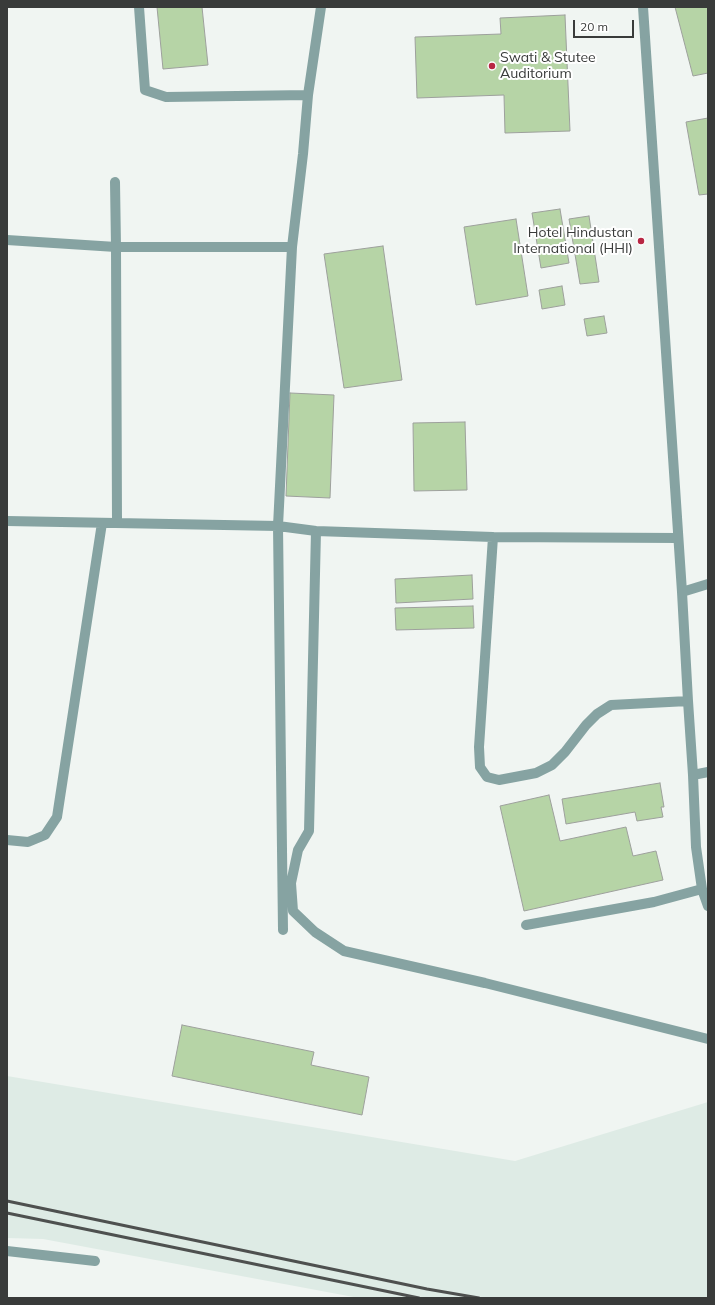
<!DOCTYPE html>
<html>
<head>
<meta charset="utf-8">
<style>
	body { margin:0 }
	#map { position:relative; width:715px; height:1305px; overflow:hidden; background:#f0f5f2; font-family:Mulish,sans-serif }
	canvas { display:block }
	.frame { position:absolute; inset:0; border:8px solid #393b3a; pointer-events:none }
	.scale { position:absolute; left:573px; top:20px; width:61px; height:18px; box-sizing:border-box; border:2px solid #393b3a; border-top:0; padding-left:5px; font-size:12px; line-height:14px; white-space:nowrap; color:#393b3a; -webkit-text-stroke:3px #fff; paint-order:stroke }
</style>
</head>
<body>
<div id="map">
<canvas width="715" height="1305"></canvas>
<div class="frame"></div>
<div class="scale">20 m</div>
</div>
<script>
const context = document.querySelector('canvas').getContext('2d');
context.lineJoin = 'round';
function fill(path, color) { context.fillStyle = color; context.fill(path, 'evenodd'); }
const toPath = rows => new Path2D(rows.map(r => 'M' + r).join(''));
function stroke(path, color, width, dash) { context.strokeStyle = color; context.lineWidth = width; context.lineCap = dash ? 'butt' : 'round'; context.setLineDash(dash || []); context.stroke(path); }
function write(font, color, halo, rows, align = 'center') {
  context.font = font + ' Mulish,sans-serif'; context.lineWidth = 4; context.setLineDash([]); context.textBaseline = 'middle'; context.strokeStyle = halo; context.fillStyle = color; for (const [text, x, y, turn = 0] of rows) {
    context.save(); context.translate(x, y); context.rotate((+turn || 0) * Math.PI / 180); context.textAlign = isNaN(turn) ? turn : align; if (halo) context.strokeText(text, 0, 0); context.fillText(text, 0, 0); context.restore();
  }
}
fill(toPath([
	[7,1076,515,1161,708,1102,708,1298,359,1298,43,1239,7,1238]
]), '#deebe5');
const building = toPath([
	[157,7,202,7,208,65,163,69,157,7],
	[675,7,708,7,708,73,693,76,675,7],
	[565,15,570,131,505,133,504,95,417,98,415,37,501,34,500,18,565,15],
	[708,118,708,194,699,195,686,122,708,118],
	[560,209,569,263,541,268,532,213,560,209],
	[589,216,599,282,580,284,569,219,589,216],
	[516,219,528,296,476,305,464,227,516,219],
	[383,246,402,380,344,388,324,254,383,246],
	[562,286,565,305,542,309,539,290,562,286],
	[604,316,607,333,587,336,584,319,604,316],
	[290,393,334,395,330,498,286,496,290,393],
	[465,422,467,490,414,491,413,423,465,422],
	[472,575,473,599,396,603,395,579,472,575],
	[473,606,474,628,396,630,395,608,473,606],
	[660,783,664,807,661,807,663,817,637,821,635,812,566,824,562,799,660,783],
	[549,795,560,841,626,827,633,856,656,851,663,880,524,911,500,806,549,795],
	[182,1025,314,1052,311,1065,369,1077,362,1115,172,1076,182,1025]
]);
fill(building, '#b6d4a6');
stroke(building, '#9da09c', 1);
stroke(toPath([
	[139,7,145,90,166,97,308,95],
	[643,7,682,592,688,701,693,775,696,847,702,889,708,906],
	[115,182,116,247,117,523],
	[7,240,116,247,292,247],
	[7,521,278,526,316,531,493,537,678,538],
	[316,531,309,831,298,850,291,883,293,911,315,932,344,951,485,983,708,1039],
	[493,537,479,747,480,767,487,777,499,780,536,773,552,765,565,752,586,725,597,714,611,705,688,701],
	[682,592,708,584],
	[693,775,708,772],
	[7,840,28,842,45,835,57,817,102,523],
	[526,925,654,902,702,889],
	[283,930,278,526,292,247,303,154,308,95,321,7],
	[7,1251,95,1261]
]), '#86a3a2', 10);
stroke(toPath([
	[7,1201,427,1289,479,1298],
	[7,1213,419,1298]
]), '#4e504f', 3);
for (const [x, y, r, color] of [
	[492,66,4,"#b82643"],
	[641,241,4,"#b82643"]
]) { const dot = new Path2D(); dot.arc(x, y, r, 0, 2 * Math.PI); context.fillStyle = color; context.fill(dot); stroke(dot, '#fff', 1.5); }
write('14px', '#393b3a', '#fff', [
	["Swati & Stutee",500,58],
	["Auditorium",500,74],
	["Hotel Hindustan",633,233,"right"],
	["International (HHI)",633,249,"right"]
], 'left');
</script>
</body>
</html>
